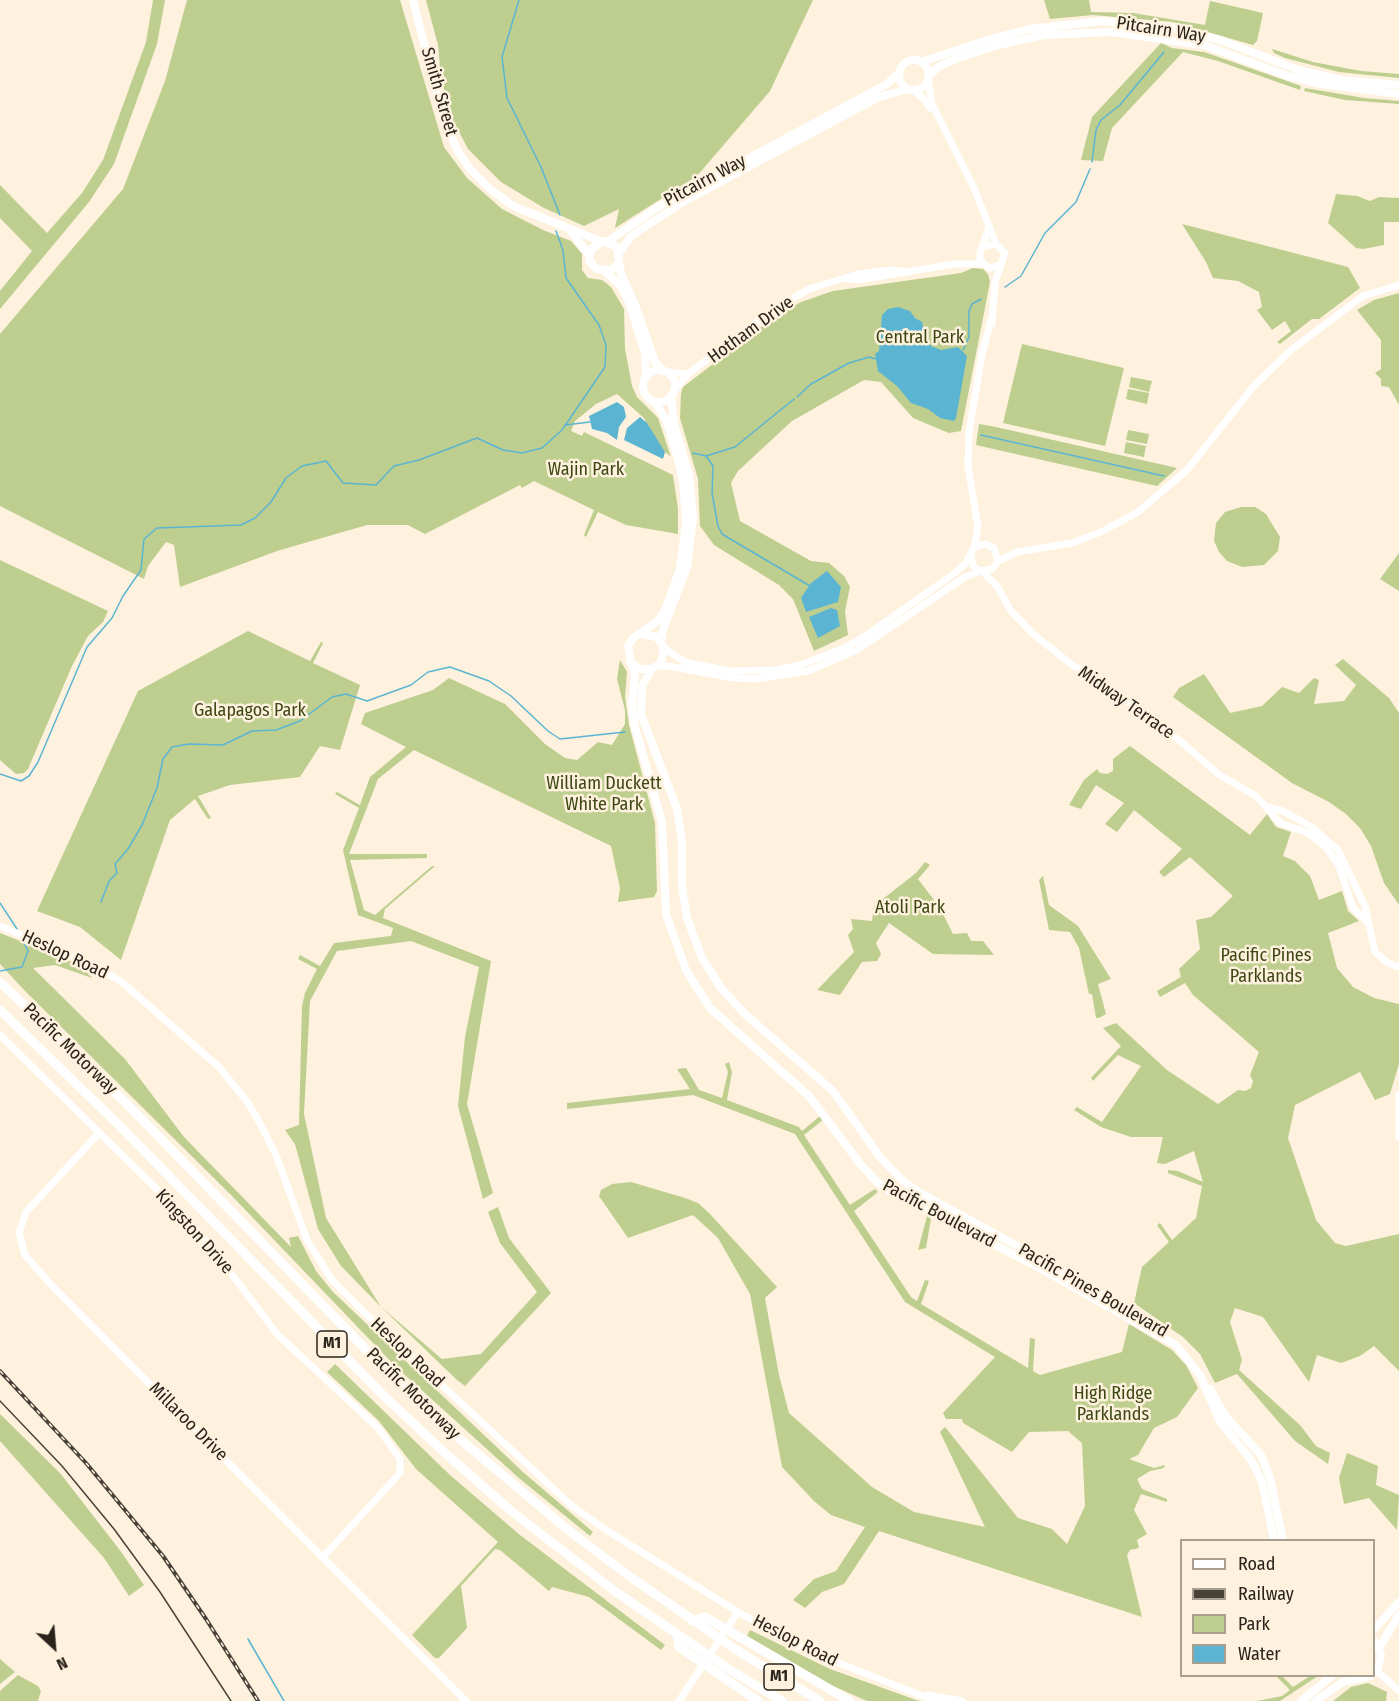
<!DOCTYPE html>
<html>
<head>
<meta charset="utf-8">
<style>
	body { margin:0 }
	#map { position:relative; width:1399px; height:1701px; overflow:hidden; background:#fef1de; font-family:"Fira Sans Condensed",sans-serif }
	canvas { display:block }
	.legend { position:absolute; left:1180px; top:1539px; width:195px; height:138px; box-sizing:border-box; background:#fef1de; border:2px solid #a99f90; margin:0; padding:8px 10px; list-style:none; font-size:18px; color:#29231b }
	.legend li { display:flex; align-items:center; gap:12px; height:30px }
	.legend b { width:30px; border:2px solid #a99f90 }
	.north { position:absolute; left:24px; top:1617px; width:60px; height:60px; -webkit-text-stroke:4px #fef1de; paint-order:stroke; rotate:154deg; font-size:16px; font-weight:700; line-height:24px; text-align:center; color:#29231b }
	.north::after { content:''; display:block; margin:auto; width:21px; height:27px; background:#29231b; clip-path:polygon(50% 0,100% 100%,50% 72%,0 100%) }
</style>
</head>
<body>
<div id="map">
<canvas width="1399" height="1701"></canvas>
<ul class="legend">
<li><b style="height:8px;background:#fff"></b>Road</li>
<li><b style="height:8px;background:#494239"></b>Railway</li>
<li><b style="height:16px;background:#bdce8f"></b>Park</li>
<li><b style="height:16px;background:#5bb5d2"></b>Water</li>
</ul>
<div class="north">N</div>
</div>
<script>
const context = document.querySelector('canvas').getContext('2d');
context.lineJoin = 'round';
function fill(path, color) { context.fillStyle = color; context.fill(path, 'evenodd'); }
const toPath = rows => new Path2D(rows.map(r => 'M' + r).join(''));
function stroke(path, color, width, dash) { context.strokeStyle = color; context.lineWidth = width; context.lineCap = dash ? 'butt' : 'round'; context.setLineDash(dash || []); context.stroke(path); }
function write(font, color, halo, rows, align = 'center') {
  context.font = font + ' "Fira Sans Condensed",sans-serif'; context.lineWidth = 5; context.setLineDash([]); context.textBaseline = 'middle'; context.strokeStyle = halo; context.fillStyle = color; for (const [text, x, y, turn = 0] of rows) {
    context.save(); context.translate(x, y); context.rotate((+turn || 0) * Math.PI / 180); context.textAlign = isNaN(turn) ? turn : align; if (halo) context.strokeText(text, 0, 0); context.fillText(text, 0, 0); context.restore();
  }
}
fill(toPath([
	[153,0,165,0,157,44,114,164,89,202,0,309,0,291,32,251,0,218,0,185,47,233,82,193,103,160,146,42],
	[187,0,400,0,444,147,467,178,502,209,543,230,571,241,582,254,582,270,588,278,602,280,611,287,624,309,625,349,632,386,637,397,658,418,671,457,656,444,644,418,617,394,596,404,575,421,571,431,582,436,584,432,673,475,678,509,678,534,626,525,598,512,586,537,584,535,594,510,534,481,522,488,520,485,425,534,408,525,367,525,277,551,180,587,174,545,166,542,148,566,144,579,0,506,0,334,123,189,165,81],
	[426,0,813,0,770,91,697,176,615,228,619,209,584,226,544,208,501,182,468,149,452,118,441,78,438,45],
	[1044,0,1089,0,1091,12,1133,13,1205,25,1210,1,1263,13,1257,41,1253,45,1173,22,1093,15,1050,19],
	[1161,43,1172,48,1204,52,1230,61,1301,86,1300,90,1218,61,1183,52,1112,128,1103,161,1081,160,1092,117],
	[1272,49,1313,62,1361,71,1399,74,1399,78,1339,72,1285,58,1274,53],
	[1305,88,1364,98,1399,101,1399,104,1345,100,1304,91],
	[1336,194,1357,196,1370,201,1379,197,1399,198,1399,222,1384,222,1384,245,1363,249,1356,248,1328,223],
	[1182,224,1348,267,1360,288,1319,319,1312,319,1280,344,1277,342,1291,331,1285,321,1272,330,1257,310,1262,307,1259,292,1238,281,1213,278,1206,262],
	[973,268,983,269,988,274,990,282,961,431,949,433,913,418,881,382,864,380,792,421,738,471,731,483,740,521,811,561,829,563,844,576,850,587,845,611,848,635,814,651,793,599,779,585,714,545,700,526,698,479,680,418,681,393,683,387,773,318,801,302,833,291,961,273],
	[1399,293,1399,405,1389,387,1381,386,1381,379,1375,373,1381,369,1381,340,1357,310,1374,300],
	[1022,344,1124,368,1105,446,1003,423],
	[1131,377,1152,381,1149,392,1129,387],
	[1128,389,1149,393,1147,404,1126,399],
	[979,424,996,427,1177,468,1157,486,976,445],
	[1128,430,1149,434,1147,444,1126,440],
	[1126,442,1146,446,1144,457,1124,453],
	[1241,507,1255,507,1266,514,1280,537,1278,551,1264,565,1242,567,1227,561,1219,552,1214,541,1216,523,1225,512],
	[1399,553,1399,591,1380,579],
	[0,560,108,611,103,622,88,636,72,666,28,769,24,773,16,774,0,760],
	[248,631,310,661,321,642,323,643,313,663,360,685,340,750,320,746,300,777,230,785,198,796,211,818,208,819,195,799,170,820,121,960,80,927,37,911,138,691],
	[1343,659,1389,698,1399,713,1399,905,1384,883,1371,846,1360,828,1346,814,1329,802,1292,783,1173,697,1179,688,1204,674,1230,713,1262,706,1282,687,1299,693,1314,678,1319,680,1314,704,1344,701,1356,685,1335,665],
	[620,660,627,672,625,697,629,725,655,823,657,891,654,897,618,902,620,888,611,846,414,750,378,779,349,854,427,854,427,858,350,860,364,910,375,915,432,866,435,866,385,909,383,918,491,961,467,1104,493,1193,483,1199,458,1106,465,1037,479,967,411,941,337,951,310,1001,304,1114,326,1218,381,1307,442,1359,481,1354,537,1292,500,1243,488,1212,498,1207,509,1238,551,1293,465,1386,457,1380,381,1307,341,1266,318,1229,295,1144,285,1130,299,1125,302,1006,305,993,317,969,298,959,300,955,320,966,334,943,391,936,393,928,358,915,343,850,359,808,335,794,337,792,360,805,370,777,406,747,361,724,365,713,433,690,449,678,505,704,545,744,565,758,577,760,598,742,612,745,625,724,625,710,617,679],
	[1130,746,1250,835,1267,814,1276,827,1291,832,1283,856,1295,861,1310,876,1319,900,1342,891,1348,911,1359,921,1328,933,1337,968,1353,987,1374,998,1399,1004,1399,1064,1390,1094,1375,1100,1360,1072,1295,1105,1288,1138,1316,1220,1335,1243,1346,1246,1399,1234,1399,1371,1374,1346,1360,1356,1341,1363,1317,1355,1309,1382,1263,1317,1235,1308,1230,1322,1242,1360,1239,1370,1300,1425,1316,1446,1330,1453,1328,1464,1295,1441,1237,1374,1215,1383,1200,1354,1183,1337,1134,1303,1142,1267,1169,1242,1157,1225,1160,1223,1172,1240,1196,1218,1202,1186,1168,1173,1168,1170,1178,1171,1203,1182,1194,1151,1165,1164,1157,1163,1163,1137,1131,1137,1101,1127,1074,1110,1077,1107,1102,1122,1141,1066,1118,1055,1093,1081,1091,1078,1121,1046,1103,1028,1116,1023,1167,1070,1218,1104,1238,1090,1245,1091,1251,1088,1253,1081,1250,1075,1259,1052,1193,995,1185,983,1160,997,1157,991,1181,977,1179,969,1200,949,1196,920,1211,917,1233,896,1190,857,1164,877,1159,872,1182,849,1134,810,1117,832,1105,824,1124,803,1096,785,1081,809,1069,805,1084,780,1097,769,1100,773,1107,774,1113,771,1113,759],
	[925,862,930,865,918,879,940,908,953,934,967,933,971,941,983,941,994,955,933,954,889,923,876,943,881,954,877,961,862,962,840,995,817,990,854,952,848,935,853,929,851,919,872,921,874,906,916,873],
	[1043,876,1049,905,1078,926,1111,979,1098,984,1106,1014,1099,1018,1096,1018,1092,994,1089,994,1079,948,1070,932,1049,930,1039,880],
	[0,933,80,965,92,978,55,965,33,968,125,1059,184,1137,291,1247,289,1238,298,1236,316,1271,333,1292,523,1472,593,1532,590,1536,520,1479,396,1367,232,1196,25,991,0,964],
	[729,1062,732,1072,727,1100,799,1127,802,1131,820,1116,823,1120,804,1135,850,1205,875,1189,878,1192,854,1211,911,1297,917,1301,925,1280,929,1281,921,1304,1028,1368,1030,1338,1035,1339,1033,1371,1040,1375,1122,1352,1129,1324,1172,1350,1186,1365,1198,1388,1177,1417,1154,1428,1138,1455,1129,1459,1154,1468,1165,1465,1164,1468,1150,1471,1137,1479,1142,1489,1167,1499,1167,1502,1141,1494,1134,1510,1147,1534,1137,1540,1139,1548,1130,1550,1127,1555,1142,1617,879,1531,844,1584,822,1592,805,1608,793,1600,814,1579,836,1571,865,1527,831,1515,814,1501,782,1467,750,1294,718,1238,693,1215,628,1238,599,1196,601,1190,612,1184,631,1182,685,1198,698,1203,709,1213,777,1287,765,1298,779,1375,789,1413,872,1487,914,1512,985,1527,940,1432,945,1427,1018,1518,1052,1529,1067,1544,1085,1506,1082,1443,1068,1431,1029,1432,1012,1452,963,1423,962,1419,946,1419,943,1413,995,1357,905,1302,795,1134,693,1095,567,1109,567,1103,690,1089,677,1069,686,1068,699,1090,722,1098,728,1072,725,1064],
	[927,1216,931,1219,926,1248,918,1250],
	[335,1364,450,1475,520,1535,665,1645,661,1650,589,1597,552,1587,549,1591,500,1550,495,1549,461,1586,467,1628,439,1658,435,1658,412,1635,498,1542,416,1469,379,1421,327,1372],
	[0,1414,60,1473,119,1549,144,1585,129,1596,104,1558,0,1441],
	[1347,1453,1378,1466,1376,1485,1399,1495,1397,1530,1369,1498,1344,1504,1339,1478],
	[750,1630,830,1669,919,1701,867,1701,831,1685,747,1636],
	[0,1659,15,1672,0,1684],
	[18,1675,38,1686,41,1691,38,1701,0,1701,0,1691],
	[1276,1676,1282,1676,1293,1687,1310,1676,1318,1676,1280,1701,1257,1701,1282,1696,1290,1690],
	[1368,1683,1387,1692,1386,1701,1333,1701,1351,1687]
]), '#bdce8f');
fill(toPath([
	[898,307,910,311,915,318,922,322,925,338,931,346,941,350,958,347,967,356,956,418,954,421,940,418,928,409,911,403,897,386,878,371,875,354,879,351,882,315,888,309],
	[617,402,624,407,626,417,619,427,617,440,607,433,592,429,589,416],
	[640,417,647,423,665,452,663,459,624,440,627,428],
	[827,571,841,587,838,602,806,612,801,598,811,583],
	[831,608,837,610,840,626,818,638,809,617]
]), '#5bb5d2');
stroke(toPath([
	[519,0,502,57,507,98,541,167,560,215],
	[1092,162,1096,130,1101,120,1120,105,1164,52],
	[1005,287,1021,276,1045,233,1076,202,1090,169],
	[963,350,969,337,969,311,972,304,981,299],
	[797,397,811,384,849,363,869,357,876,359],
	[565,425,590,422],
	[981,435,1164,476],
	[693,453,706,456,735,447,794,399],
	[706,456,713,466,712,493,718,526,722,534,810,586],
	[0,774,21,781,29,776,38,762,87,647,112,618,123,596,141,570,144,539,157,528,241,525,255,518,271,502,286,478,302,466,326,461,343,483,376,485,394,466,419,460,477,438,503,450,522,453,542,448,562,430,605,367,606,345,599,325,566,278,563,250,556,231],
	[101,902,109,881,117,873,115,864,128,849,142,825,157,788,163,759,172,747,189,744,223,745,252,731,276,730,300,721,332,697,346,694,367,701,411,685,428,672,450,667,489,681,511,696,548,731,560,739,625,732],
	[0,903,17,929],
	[0,971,22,967,28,951,22,939],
	[248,1639,284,1701]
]), '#5bb5d2', 1.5);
stroke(toPath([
	[928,79,932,104,974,188,996,244],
	[913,90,923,98,930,108],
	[988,230,980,252,980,260,989,268,1001,265],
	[985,246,996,244,1005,253,995,282,992,324],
	[849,279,859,280,954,264,982,264],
	[666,372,688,374],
	[674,391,688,374,774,309,809,289,858,274,890,270,902,271],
	[974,548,978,527,968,466,969,432,982,354,991,320],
	[998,561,1017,552,1072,543,1101,532,1138,512,1187,470,1253,387,1291,350,1363,296,1399,285],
	[983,572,997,586,1011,611,1033,634,1075,667,1088,672,1184,744,1218,774,1256,796,1280,823,1308,833,1325,846,1339,866,1353,908,1368,923],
	[664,648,685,662,729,671,776,670,800,665,845,648,865,636,955,573,966,563,973,549,977,546,986,544,994,548,998,561,992,569,980,571,973,566,971,553],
	[657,666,668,666,734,678,756,679,808,671,857,650,965,577,980,571],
	[1268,807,1283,811,1312,827,1338,850,1365,906,1375,952,1388,963,1399,967],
	[0,926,97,967,123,983,220,1068,248,1103,261,1125,276,1155,307,1240,332,1280,378,1326,571,1505,603,1528,738,1612,811,1652,935,1701],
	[0,1035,189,1221,212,1248,277,1334,378,1428,400,1459,400,1473,323,1557],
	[1399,1094,1399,1138],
	[99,1133,26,1212,19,1233,25,1255,53,1287,466,1701],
	[1376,1670,1399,1691],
	[927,1695,962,1701],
	[679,1701,738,1612]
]), '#fff', 7);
stroke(toPath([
	[413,0,443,119,459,153,470,169,490,189,513,206,600,241],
	'899 75a15 15 0 1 1 30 0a15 15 0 1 1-30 0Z',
	[921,62,990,39,1029,29,1102,21,1173,28,1220,40,1299,70,1342,80,1399,85],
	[929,75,940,66,956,59,998,45,1044,35,1111,32,1204,45,1288,76,1321,84,1399,94],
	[570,230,589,255],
	[608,241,658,207,887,84,899,73],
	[620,252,631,236,683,202,879,97,908,89],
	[619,263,611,270,596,269,589,260,591,249,604,241,617,247,621,273,636,307,655,362,663,371],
	[606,272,620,285,629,302,645,353,646,377],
	'643 386a16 16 0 1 1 32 0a16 16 0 1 1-32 0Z',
	[641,634,657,637,664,648,661,663,652,669,640,669,631,663,628,646,633,638,658,621,665,610,680,569,686,522,683,482,677,455,666,420,655,402],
	[661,641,663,630,687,567,693,517,689,475,674,424,671,395],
	[631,663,635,674,632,704,634,723,662,822,666,914,686,970,710,1008,809,1096,861,1165,877,1182,891,1192,1036,1266,1176,1345,1200,1375,1220,1422,1249,1457,1256,1469,1262,1482,1274,1540],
	[652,669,642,686,641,714,677,809,682,843,682,885,687,918,702,958,721,988,745,1014,833,1091,880,1157,902,1180,917,1191,1079,1280,1135,1315],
	[1210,1389,1226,1417,1261,1455,1270,1478,1283,1540],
	[1374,1629,1399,1602],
	[1374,1641,1381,1654,1379,1665,1374,1673],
	[1379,1648,1399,1615],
	[1301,1701,1332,1676],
	[1315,1701,1343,1682,1370,1676]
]), '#fff', 8);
stroke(toPath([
	[0,982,126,1103,382,1366,454,1434,568,1530,629,1576,738,1651,820,1701],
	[0,1010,121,1127,382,1394,445,1453,510,1510,616,1592,727,1668,782,1701],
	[692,1621,705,1617,850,1701],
	[677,1635,679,1647,758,1701]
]), '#fff', 9);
stroke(toPath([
	[0,1401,62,1466,114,1529,160,1592,231,1701]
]), '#494239', 1.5);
const rail = toPath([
	[0,1371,86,1463,163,1556,206,1619,258,1701]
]);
stroke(rail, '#494239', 4);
stroke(rail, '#fef1de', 1.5, [4.5]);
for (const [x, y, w] of [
	[332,1344,30],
	[779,1677,30]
]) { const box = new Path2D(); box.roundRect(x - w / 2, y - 13, w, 26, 4.5); context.fillStyle = '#fef1de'; context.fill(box); stroke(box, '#29231b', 1.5); }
write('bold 16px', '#29231b', null, [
	["M1",332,1344],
	["M1",779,1677]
]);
write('18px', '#29231b', '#fef1de', [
	["Pitcairn Way",1161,30,9],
	["Smith Street",439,92,74],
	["Pitcairn Way",705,181,-28],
	["Hotham Drive",751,330,-36],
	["Midway Terrace",1126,703,35],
	["Heslop Road",65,955,25],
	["Pacific Motorway",70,1049,44],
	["Pacific Boulevard",939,1214,28],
	["Kingston Drive",194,1232,48],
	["Pacific Pines Boulevard",1093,1291,30],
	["Heslop Road",407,1353,43],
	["Pacific Motorway",413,1394,44],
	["Millaroo Drive",188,1422,45],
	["Heslop Road",795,1641,27]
]);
write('18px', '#3c4713', '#fef1de', [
	["Central Park",920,338],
	["Wajin Park",586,470],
	["Galapagos Park",250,711],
	["William Duckett",604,784],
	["White Park",604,805],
	["Atoli Park",910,908],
	["Pacific Pines",1266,956],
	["Parklands",1266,977],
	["High Ridge",1113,1394],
	["Parklands",1113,1415]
]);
</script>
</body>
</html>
